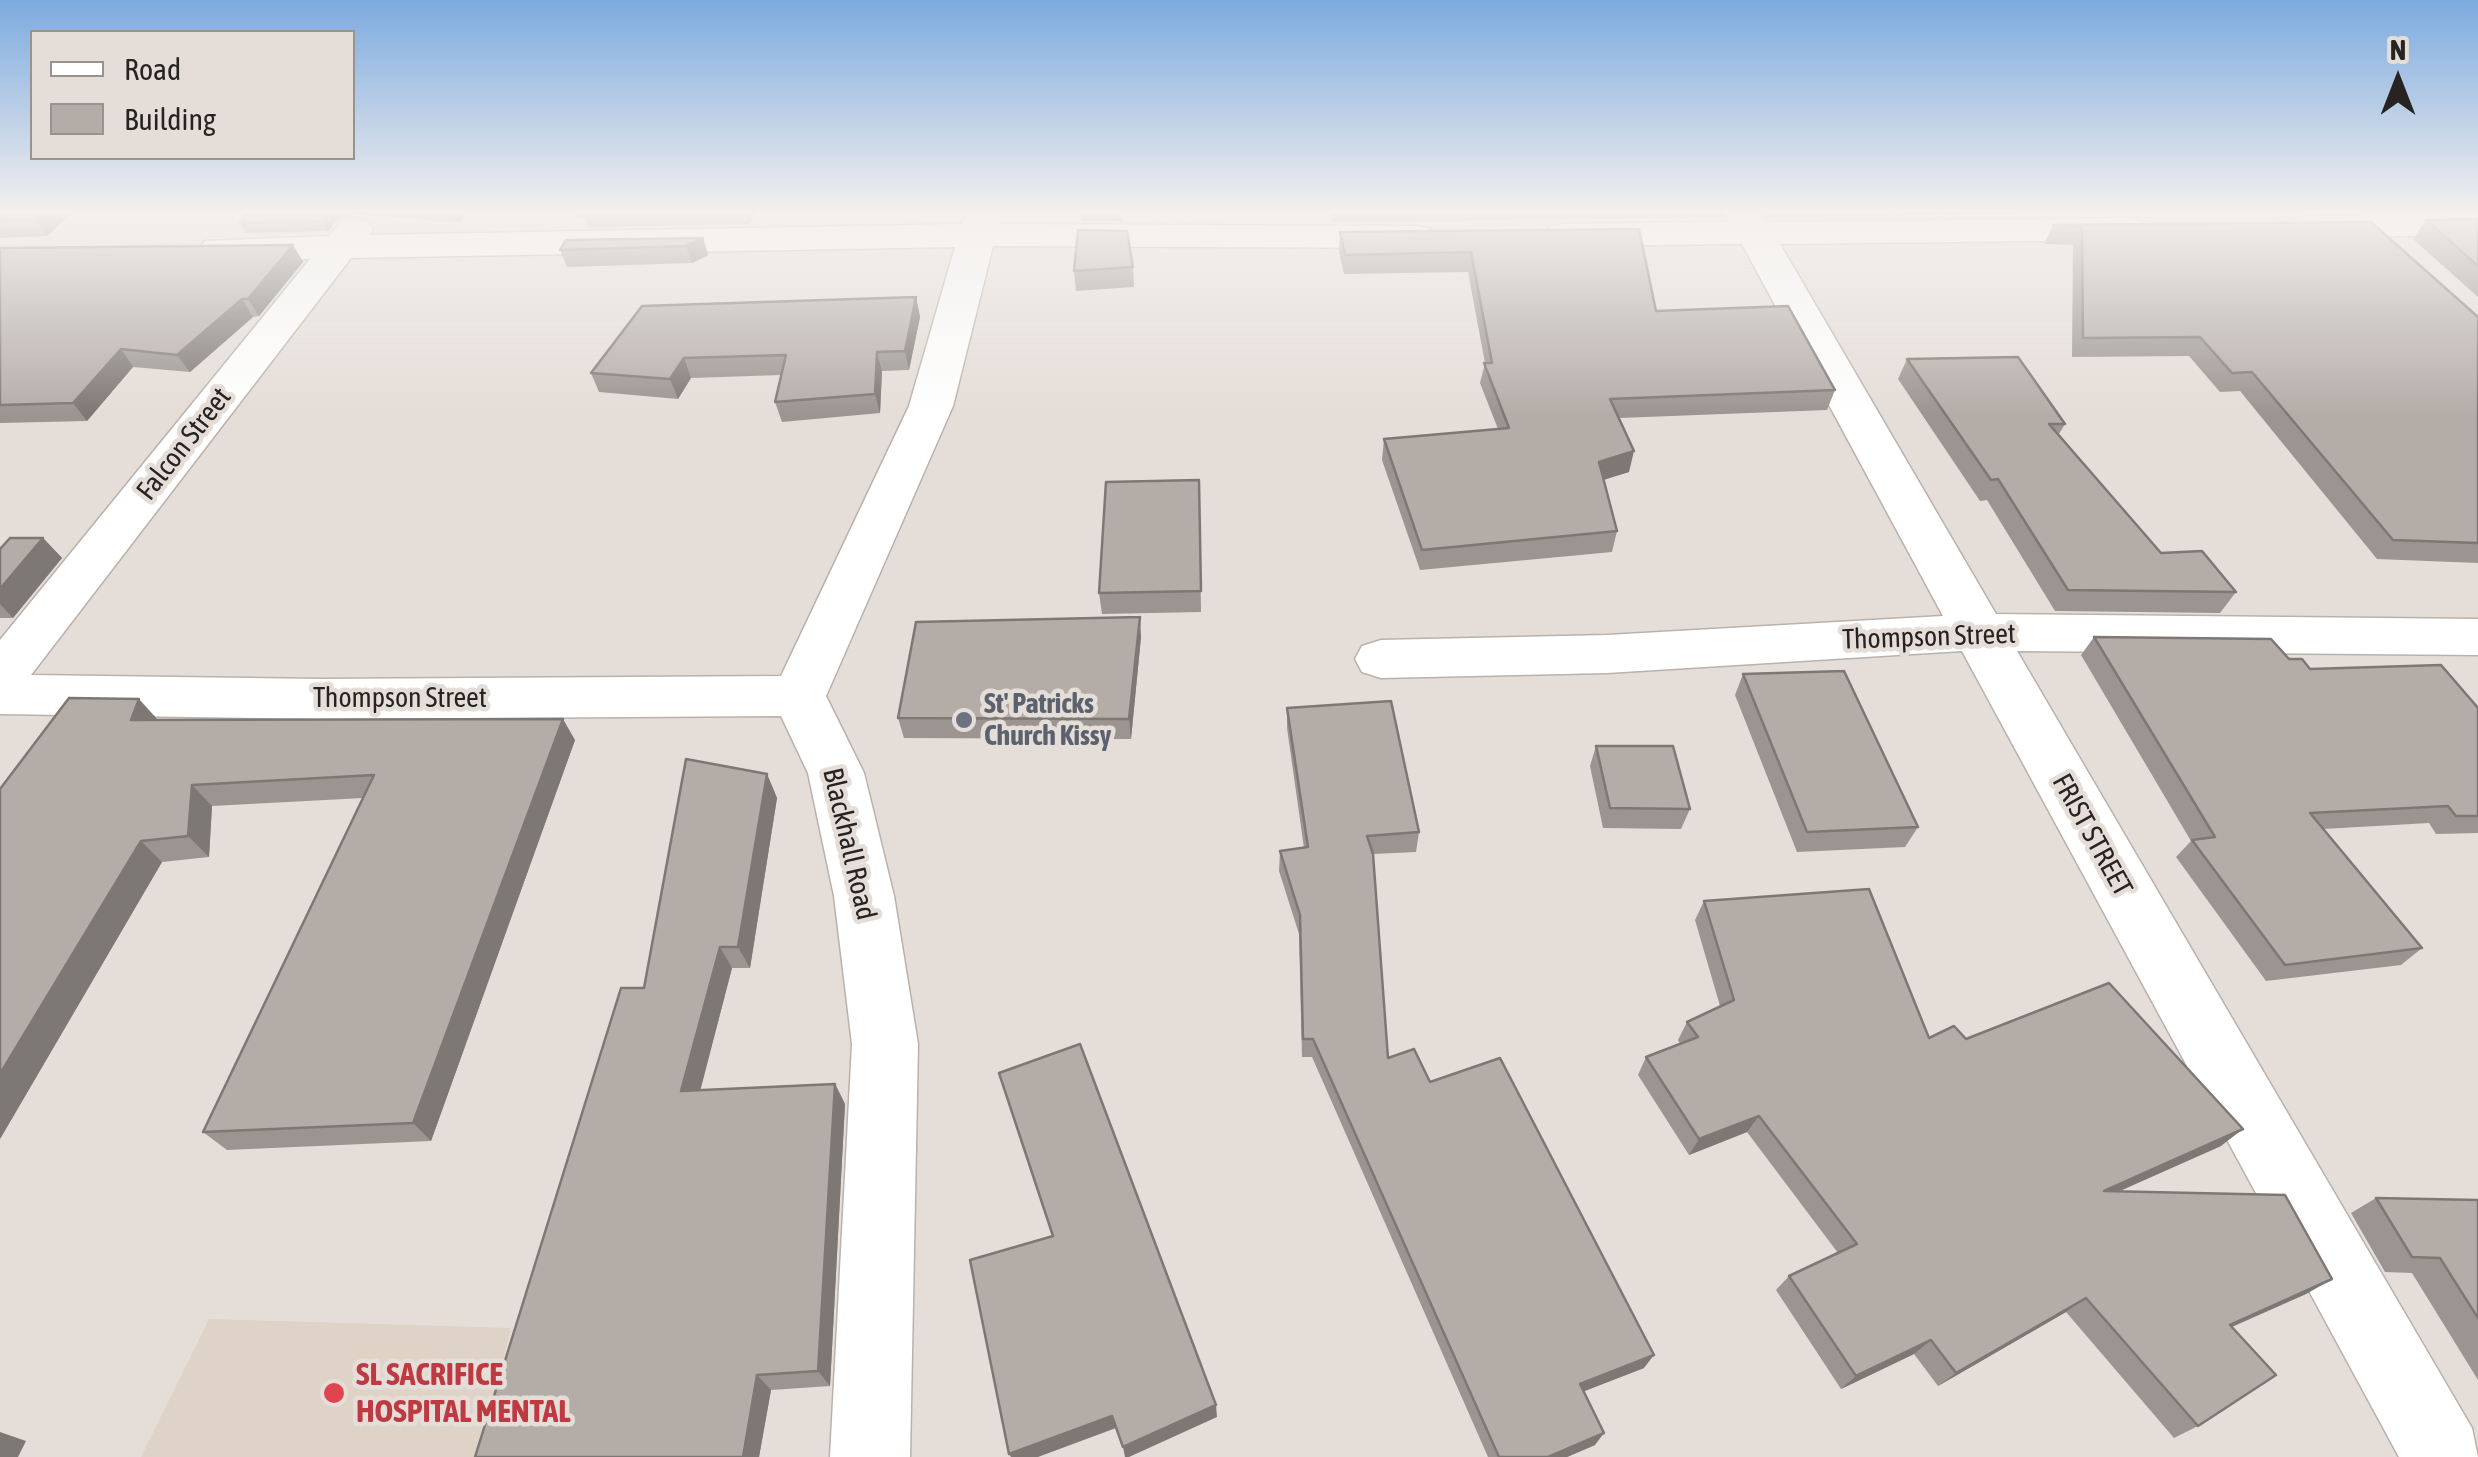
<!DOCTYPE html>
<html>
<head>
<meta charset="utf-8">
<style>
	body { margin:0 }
	#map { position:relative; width:2478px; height:1457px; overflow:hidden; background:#e5ded8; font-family:"Asap Condensed",sans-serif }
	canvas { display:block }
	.legend { position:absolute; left:30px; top:30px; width:325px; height:130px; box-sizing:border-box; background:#e5ded8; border:2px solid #99938f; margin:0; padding:12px 18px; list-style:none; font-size:30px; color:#262321 }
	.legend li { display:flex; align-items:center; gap:20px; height:50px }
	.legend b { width:50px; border:2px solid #99938f }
	.north { position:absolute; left:2348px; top:30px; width:100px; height:100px; -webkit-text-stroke:8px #e5ded8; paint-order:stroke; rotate:0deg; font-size:28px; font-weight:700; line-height:40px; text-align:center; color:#262321 }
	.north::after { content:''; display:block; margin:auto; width:35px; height:45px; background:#262321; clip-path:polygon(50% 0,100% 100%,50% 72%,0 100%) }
</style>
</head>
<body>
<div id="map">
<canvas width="2478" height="1457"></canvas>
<ul class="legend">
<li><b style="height:12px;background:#fff"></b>Road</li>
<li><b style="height:28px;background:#b4aca7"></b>Building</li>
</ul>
<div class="north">N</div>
</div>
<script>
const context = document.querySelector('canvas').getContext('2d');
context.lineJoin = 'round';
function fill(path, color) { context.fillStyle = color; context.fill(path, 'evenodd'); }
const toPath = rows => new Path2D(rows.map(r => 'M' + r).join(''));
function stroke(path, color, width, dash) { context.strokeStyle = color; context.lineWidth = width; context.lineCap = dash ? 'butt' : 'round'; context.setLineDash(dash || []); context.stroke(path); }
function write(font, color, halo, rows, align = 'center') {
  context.font = font + ' "Asap Condensed",sans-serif'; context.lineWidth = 9; context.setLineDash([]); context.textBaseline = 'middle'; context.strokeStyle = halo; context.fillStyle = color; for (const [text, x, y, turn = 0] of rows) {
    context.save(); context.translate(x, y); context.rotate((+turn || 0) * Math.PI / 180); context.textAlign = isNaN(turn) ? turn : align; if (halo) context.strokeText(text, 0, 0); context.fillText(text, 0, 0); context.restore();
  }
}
fill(toPath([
	[209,1319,511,1328,480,1457,141,1457]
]), '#dfd2c7');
const street = toPath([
	[966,211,1002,211,999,224,1417,226,1430,229,1436,237,1430,245,1417,248,993,246,953,406,826,696,864,773,894,896,918,1044,910,1457,830,1457,852,1044,834,896,808,773,781,716,321,719,0,714,0,640,310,259,218,260,205,257,199,249,205,241,329,236,341,221,354,218,367,221,373,229,369,235,962,224,966,211],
	[955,247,909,406,781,676,321,679,31,675,351,258,955,247],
	[1724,211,1760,211,1767,222,2127,218,2140,221,2146,229,2140,237,2127,240,1780,244,1996,614,2478,619,2478,655,2017,651,2472,1428,2478,1457,2399,1457,1962,651,1607,673,1381,678,1362,672,1355,659,1362,646,1381,640,1607,635,1943,616,1742,244,1563,246,1550,243,1544,235,1550,227,1563,224,1730,222,1724,211],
	[2478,212,2478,234,2303,239,2290,236,2284,228,2290,220,2303,217,2478,212]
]);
stroke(street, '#b9b2ac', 3);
fill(street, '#fff');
fill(toPath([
	[0,211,73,211,47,236,0,238],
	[249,211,470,211,459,222,352,214,338,219,328,231,246,233,240,223],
	[574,211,756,211,750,224,588,227,585,218,577,218],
	[1081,211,1122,211,1123,221,1082,221],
	[1330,211,1725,211,1723,217,1332,222],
	[1763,211,2240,211,1768,217],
	[2478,219,2478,297,2413,239,2426,220],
	[2371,222,2478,317,2478,563,2377,559,2240,391,2220,392,2189,356,2072,357,2073,245,2044,244,2053,225],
	[1639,229,1656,311,1835,390,1827,410,1619,418,1629,472,1604,479,1617,531,1612,552,1420,570,1382,460,1384,439,1498,429,1480,383,1485,363,1468,272,1344,274,1339,252,1340,232],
	[703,238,708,255,692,263,567,267,560,250],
	[293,245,303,262,259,316,253,317,190,372,133,367,87,421,0,423,0,248],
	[1133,267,1134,287,1076,291,1074,271],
	[916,297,920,317,909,370,882,371,880,413,782,422,775,402,782,375,691,378,678,399,599,392,591,373],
	[1907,359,2065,424,2059,434,2161,553,2236,592,2220,613,2055,611,1987,500,1980,501,1898,379],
	[1199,480,1201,612,1102,614,1099,593],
	[43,538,62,558,13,618,0,618,0,549],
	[1141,637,1131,739,904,738,898,718],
	[2094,637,2289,659,2310,669,2478,708,2478,833,2436,834,2429,823,2323,829,2422,948,2401,965,2266,981,2176,857,2191,841,2081,655],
	[1743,674,1918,827,1905,847,1797,852,1735,695],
	[1287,708,1419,832,1416,852,1373,854,1388,1058,1430,1082,1644,1368,1584,1391,1595,1445,1567,1457,1488,1457,1312,1057,1302,1057,1299,934,1279,871,1280,851,1304,848,1287,728],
	[158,720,575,740,431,1141,227,1150,203,1132,363,798,212,806,209,857,162,862,0,1139],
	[1596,746,1690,809,1681,829,1603,828,1590,766],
	[767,774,777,798,750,968,732,968,700,1090,835,1084,845,1104,830,1386,771,1390,759,1457,475,1457,644,988],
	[1704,901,1929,1038,1966,1039,2221,1146,2119,1191,2332,1279,2306,1294,2232,1327,2198,1426,2174,1438,2066,1312,1938,1386,1914,1354,1841,1389,1776,1290,1789,1276,1838,1253,1747,1132,1689,1155,1638,1075,1646,1057,1680,1044,1678,1040,1687,1022,1720,1006,1695,920],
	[2376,1198,2478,1200,2478,1380,2412,1273,2385,1272,2351,1213]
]), '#9b9490');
fill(toPath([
	[43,211,73,211,47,236,35,219],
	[330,211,351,211,352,214,338,219,328,231,323,221],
	[470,211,459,222,454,212,455,211],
	[746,211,756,211,750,224],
	[703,238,708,255,692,263,686,246],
	[293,245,303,262,259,316,248,299],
	[916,297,920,317,909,370,905,351],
	[242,299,253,317,190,372,177,355],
	[121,349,133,367,87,421,73,403],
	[877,352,882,371,880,413,875,394],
	[684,358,691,378,678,399,670,379],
	[1634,451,1629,472,1594,483,1599,462],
	[43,538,62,558,13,618,0,604,0,589],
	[1140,617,1141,637,1131,739,1129,719],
	[139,699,158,720,131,720],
	[563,719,575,740,431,1141,413,1123],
	[767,774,777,798,750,968,738,947],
	[192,785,212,806,209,857,188,836],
	[141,841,162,862,0,1139,0,1074],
	[720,947,732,968,695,1111,681,1091],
	[835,1084,845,1104,830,1386,818,1371],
	[1759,1116,1747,1132,1689,1155,1699,1139],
	[2243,1129,2221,1146,2084,1207,2104,1191],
	[2332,1279,2306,1294,2206,1338,2230,1325],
	[2086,1298,2066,1312,1938,1386,1956,1373],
	[1931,1340,1914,1354,1841,1389,1856,1376],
	[1654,1355,1644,1368,1572,1396,1580,1384],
	[757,1375,771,1390,759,1457,743,1457],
	[1216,1405,1217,1417,1129,1457,1125,1457,1123,1447],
	[1112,1416,1116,1428,1038,1457,1011,1457,1009,1454],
	[0,1432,26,1441,18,1457,0,1457],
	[1604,1433,1595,1445,1567,1457,1548,1457]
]), '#7e7875');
const building = toPath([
	[0,211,43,211,35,219,0,221,0,211],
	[249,211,330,211,323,221,240,223,249,211],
	[2478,219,2478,266,2426,220,2478,219],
	[2371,222,2478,317,2478,543,2393,540,2252,372,2232,373,2200,337,2083,338,2082,227,2053,225,2371,222],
	[1639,229,1656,311,1788,306,1835,390,1610,399,1634,451,1599,462,1617,531,1422,550,1384,439,1509,428,1484,363,1492,363,1471,252,1345,255,1340,232,1639,229],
	[1078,230,1127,231,1133,267,1074,271,1078,230],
	[703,238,686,246,560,250,566,240,703,238],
	[293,245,248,299,242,299,177,355,121,349,73,403,0,405,0,248,293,245],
	[916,297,905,351,877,352,875,394,775,402,786,355,684,358,670,379,591,373,642,306,916,297],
	[2018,357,2065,424,2049,424,2161,553,2202,551,2236,592,2068,590,1998,479,1991,480,1907,359,2018,357],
	[1199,480,1201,591,1099,593,1106,482,1199,480],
	[10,538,43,538,0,589,0,549,10,538],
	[1140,617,1129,719,898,718,916,622,1140,617],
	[2094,637,2271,639,2289,659,2302,659,2310,669,2441,665,2478,708,2478,816,2456,816,2448,806,2310,813,2422,948,2285,965,2192,840,2215,837,2094,637],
	[1844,671,1918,827,1807,832,1743,674,1844,671],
	[69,698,139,699,131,720,563,719,413,1123,203,1132,374,775,192,785,188,836,141,841,0,1074,0,789,69,698],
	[1391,701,1419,832,1367,836,1373,854,1388,1058,1414,1049,1430,1082,1500,1058,1654,1355,1580,1384,1604,1433,1548,1457,1499,1457,1313,1039,1303,1039,1300,915,1280,851,1308,847,1287,708,1391,701],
	[1596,746,1673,746,1690,809,1610,808,1596,746],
	[686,759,767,774,738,947,720,947,681,1091,835,1084,818,1371,757,1375,743,1457,475,1457,621,988,644,988,686,759],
	[1869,889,1929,1038,1954,1026,1966,1039,2109,983,2243,1129,2104,1191,2285,1195,2332,1279,2230,1325,2276,1375,2198,1426,2086,1298,1956,1373,1931,1340,1856,1376,1789,1276,1857,1244,1759,1116,1699,1139,1646,1057,1698,1037,1687,1022,1734,1000,1704,901,1869,889],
	[1080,1044,1216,1405,1123,1447,1112,1416,1009,1454,970,1260,1053,1236,999,1073,1080,1044],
	[2376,1198,2478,1200,2478,1318,2440,1258,2412,1257,2376,1198]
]);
fill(building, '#b4aca7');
stroke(building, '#7e7875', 2.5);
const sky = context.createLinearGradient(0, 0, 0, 415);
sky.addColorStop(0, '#7caadf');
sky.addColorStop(0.51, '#f3f0ed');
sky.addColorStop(1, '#f3f0ed00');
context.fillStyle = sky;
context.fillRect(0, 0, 2478, 415);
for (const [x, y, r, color] of [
	[964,720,10,"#6b7280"],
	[334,1393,12,"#e0444e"]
]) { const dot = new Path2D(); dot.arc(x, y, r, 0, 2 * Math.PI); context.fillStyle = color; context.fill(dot); stroke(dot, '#e5ded8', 4); }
write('28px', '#262321', '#e5ded8', [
	["Falcon Street",184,444,-52],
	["Thompson Street",1929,637,-2],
	["Thompson Street",400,698],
	["FRIST STREET",2092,835,61],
	["Blackhall Road",849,844,77]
]);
write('bold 28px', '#5b616d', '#e5ded8', [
	["St' Patricks",984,704],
	["Church Kissy",984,736]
], 'left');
write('bold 32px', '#be3a42', '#e5ded8', [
	["SL SACRIFICE",356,1375],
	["HOSPITAL MENTAL",356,1412]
], 'left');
</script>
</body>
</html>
